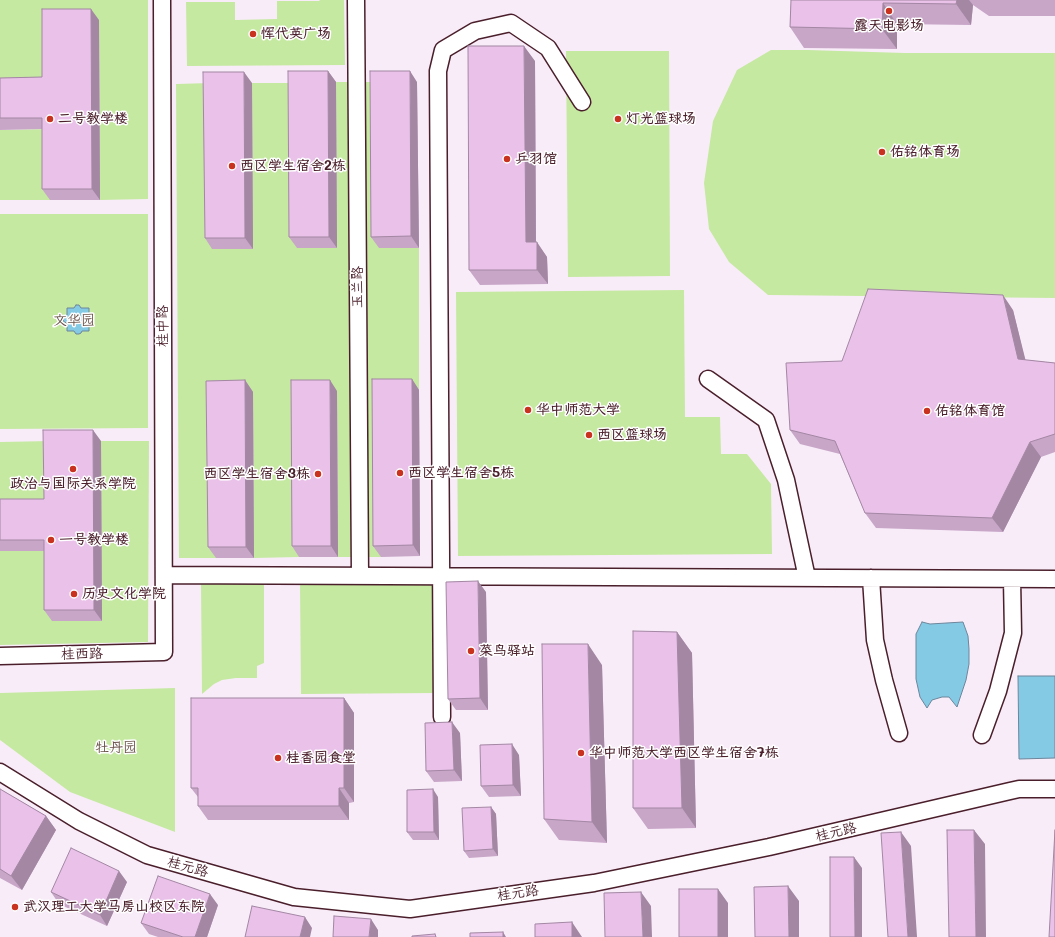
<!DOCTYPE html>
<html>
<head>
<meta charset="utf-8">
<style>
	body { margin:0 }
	canvas { display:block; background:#f8ecf8 }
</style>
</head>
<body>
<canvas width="1055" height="937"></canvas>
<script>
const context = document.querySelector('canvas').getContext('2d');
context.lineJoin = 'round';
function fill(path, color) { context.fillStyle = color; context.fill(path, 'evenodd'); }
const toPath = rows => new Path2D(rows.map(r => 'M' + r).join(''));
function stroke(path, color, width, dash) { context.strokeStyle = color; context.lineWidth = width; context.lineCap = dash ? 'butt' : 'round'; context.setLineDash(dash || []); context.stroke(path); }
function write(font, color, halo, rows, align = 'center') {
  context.font = font + ' Mali,"LXGW WenKai TC",sans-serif'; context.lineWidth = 3; context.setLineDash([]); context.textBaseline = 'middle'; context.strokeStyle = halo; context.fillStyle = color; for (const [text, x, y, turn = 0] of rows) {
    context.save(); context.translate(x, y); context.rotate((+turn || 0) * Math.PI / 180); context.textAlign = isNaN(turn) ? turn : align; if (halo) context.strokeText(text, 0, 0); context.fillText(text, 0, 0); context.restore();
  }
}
fill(toPath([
	[0,0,148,0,148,199,100,200,99,20,50,89,0,89],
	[320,0,344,0,345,65,187,66,186,2,235,2,235,20,277,19,277,1,319,1],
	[771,50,808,50,905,53,1055,53,1055,298,768,295,729,262,709,229,704,183,713,121,737,70],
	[566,51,669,51,670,276,568,277],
	[336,82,378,82,379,248,419,248,419,390,380,391,381,557,338,557,337,391,299,391,299,557,254,558,253,392,214,392,216,558,179,558,176,84,211,83,212,249,253,249,252,83,296,83,297,248,337,248],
	[50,129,50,200,0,200,0,130],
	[0,214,148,214,148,428,0,429],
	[684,290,685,417,720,417,721,454,747,454,771,484,772,554,458,556,456,292],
	[51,441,51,510,0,510,0,442],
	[101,441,149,441,148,642,0,645,0,551,52,551],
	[436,582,436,693,301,694,300,583],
	[201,583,264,583,264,663,257,666,257,678,236,678,222,680,214,684,202,694],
	[175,688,175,832,70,792,0,740,0,693]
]), '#c6e9a2');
const water = toPath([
	[76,305,79,305,81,308,89,308,89,315,92,317,93,319,92,321,89,323,89,331,82,331,81,333,79,334,76,334,74,331,67,331,67,323,64,322,63,319,64,317,67,315,67,308,74,308,76,305],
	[922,622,930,624,963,622,968,636,969,649,969,664,966,680,957,707,949,697,942,697,932,700,927,708,920,697,916,679,916,634,922,622],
	[1018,676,1055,676,1055,758,1019,759,1018,676]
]);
fill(water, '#84cae5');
stroke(water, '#6d869b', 1);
const street = toPath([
	[356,0,360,575],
	[708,379,766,420,786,480,807,578],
	[164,575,1055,579],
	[871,578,875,640,884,680,899,733],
	[0,656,164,652,162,0],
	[442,717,438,71,443,50,475,31,511,23,548,48,582,102],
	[982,735,998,691,1013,633,1012,579],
	[0,772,79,821,147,855,294,897,410,909,594,883,769,847,1010,791,1019,789,1055,789]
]);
stroke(street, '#4a1f2b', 19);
stroke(street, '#fff', 16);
fill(toPath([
	[791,0,1055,0,1055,16,989,16,973,5,971,25,897,24,897,49,804,48,790,27],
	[99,20,100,200,50,200,42,189,42,129,0,130,0,78,42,77],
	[535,61,536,242,547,257,548,284,480,285,469,270],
	[328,71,336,82,337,248,297,248,289,237],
	[417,82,419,248,379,248,371,237],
	[252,83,253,249,212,249,205,238],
	[1013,310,1025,360,1055,363,1055,452,1041,457,1003,532,876,528,865,513,840,454,800,444,790,430,842,361],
	[412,379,419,390,420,556,381,557,373,546],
	[245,380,253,392,254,558,216,558,208,547],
	[337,391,338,557,299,557,292,546],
	[101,441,102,621,52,621,44,610,44,551,0,551,0,499,44,499],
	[486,592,488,710,456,710,448,699],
	[677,632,692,653,696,828,648,829,633,808],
	[602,665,607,843,559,840,544,819],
	[344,698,354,713,354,802,349,803,349,820,208,820,198,806,198,797,191,788],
	[460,733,462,781,434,782,426,771],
	[519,755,521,796,489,797,481,786],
	[0,789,46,816,56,830,22,890,0,878],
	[438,797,439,840,413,840,407,832],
	[491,807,496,814,498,856,469,858,464,851],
	[127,882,107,926,59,904,51,892],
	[218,905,207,937,158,937,149,934,141,923]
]), '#c8a6c8');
fill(toPath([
	[957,0,969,0,973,5,971,25,956,4],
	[883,3,897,24,897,49,882,29],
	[91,9,99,20,100,200,92,189],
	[524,46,535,61,536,257,526,242],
	[328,71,336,82,337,248,329,237],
	[410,71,417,82,419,248,411,236],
	[244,72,252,83,253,249,245,238],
	[537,242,547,257,548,284,537,270],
	[1003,295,1013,310,1029,374,1018,359],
	[412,379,419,390,420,556,413,545],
	[245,380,253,392,254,558,246,547],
	[330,380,337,391,338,557,331,546],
	[93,430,101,441,102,621,94,610],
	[1030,442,1041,457,1003,532,992,518],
	[478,581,486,592,488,710,480,698],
	[677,632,692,653,696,828,682,808],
	[588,644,602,665,607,843,592,822],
	[344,698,354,713,354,802,344,788],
	[452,722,460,733,462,781,454,770],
	[512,744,519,755,521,796,513,785],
	[339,788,349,803,349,820,339,806],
	[433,789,438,797,439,840,434,832],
	[491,807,496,814,498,856,493,849],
	[46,816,56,830,22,890,11,876],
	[974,830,985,844,986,937,976,937],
	[901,832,911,846,917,937,908,937],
	[854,857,862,868,862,937,855,937],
	[119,871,127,882,107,926,100,915],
	[788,886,799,901,799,937,789,937],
	[718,889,728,903,728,937,718,937],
	[641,892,651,906,652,937,643,937],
	[210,894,218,905,207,937,195,937],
	[305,917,312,928,310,937,300,937],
	[371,919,378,930,378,937,369,937],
	[572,922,582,937,572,937],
	[503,932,506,937,503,937]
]), '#a387a3');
const building = toPath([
	[791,0,957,0,956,4,883,3,882,29,790,27,791,0],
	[42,9,91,9,92,189,42,189,42,118,0,118,0,78,42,77,42,9],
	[468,46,524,46,526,242,537,242,537,270,469,270,468,46],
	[288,71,328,71,329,237,289,237,288,71],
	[370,71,410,71,411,236,371,237,370,71],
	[203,72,244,72,245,238,205,238,203,72],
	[868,289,1003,295,1018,359,1055,363,1055,434,1030,442,992,518,865,513,835,441,790,430,786,363,842,361,868,289],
	[372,379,412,379,413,545,373,546,372,379],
	[245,380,246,547,208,547,206,381,245,380],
	[291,380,330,380,331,546,292,546,291,380],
	[43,430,93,430,94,610,44,610,44,540,0,540,0,499,44,499,43,430],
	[478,581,480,698,448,699,446,582,478,581],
	[633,631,677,632,682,808,633,808,633,631],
	[542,644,588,644,592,822,544,819,542,644],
	[191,698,344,698,344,788,339,788,339,806,198,806,198,788,191,788,191,698],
	[452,722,454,770,426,771,425,723,452,722],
	[512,744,513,785,481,786,480,745,512,744],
	[0,789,46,816,11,876,0,869,0,789],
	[433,789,434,832,407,832,407,790,433,789],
	[491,807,493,849,464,851,462,808,491,807],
	[947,830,974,830,976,937,949,937,947,830],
	[1055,830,1055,937,1049,937,1055,830],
	[901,832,908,937,888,937,881,833,901,832],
	[71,848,119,871,100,915,51,892,71,848],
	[830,857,854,857,855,937,830,937,830,857],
	[158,876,210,894,195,937,183,937,141,923,158,876],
	[788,886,789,937,755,937,754,887,788,886],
	[679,889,718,889,718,937,679,937,679,889],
	[641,892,643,937,605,937,604,893,641,892],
	[252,906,305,917,300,937,245,937,252,906],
	[334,916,371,919,369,937,333,937,334,916],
	[572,922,572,937,535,937,535,924,572,922],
	[503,932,503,937,470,937,470,933,503,932],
	[435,934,436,937,412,937,412,936,435,934]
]);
fill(building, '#e9c1e9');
stroke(building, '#a387a3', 1);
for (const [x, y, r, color] of [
	[889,11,4,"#c8321e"],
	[253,34,4,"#c8321e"],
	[50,119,4,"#c8321e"],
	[618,119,4,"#c8321e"],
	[882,152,4,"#c8321e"],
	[507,159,4,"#c8321e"],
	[232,166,4,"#c8321e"],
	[528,410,4,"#c8321e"],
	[927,411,4,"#c8321e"],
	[589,435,4,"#c8321e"],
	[73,469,4,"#c8321e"],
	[400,473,4,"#c8321e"],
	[318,474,4,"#c8321e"],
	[51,540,4,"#c8321e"],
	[74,594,4,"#c8321e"],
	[471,651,4,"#c8321e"],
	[581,753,4,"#c8321e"],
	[278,758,4,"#c8321e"],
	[15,907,4,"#c8321e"]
]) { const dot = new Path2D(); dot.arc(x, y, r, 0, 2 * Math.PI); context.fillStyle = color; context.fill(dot); stroke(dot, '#fff', 1.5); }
write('bold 14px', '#4a1f2b', '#fff', [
	["露天电影场",889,26,"center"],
	["恽代英广场",261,34],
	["二号教学楼",58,119],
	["灯光篮球场",626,119],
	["佑铭体育场",890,152],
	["乒羽馆",515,159],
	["西区学生宿舍2栋",240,166],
	["华中师范大学",536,410],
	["佑铭体育馆",935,411],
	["西区篮球场",597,435],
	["西区学生宿舍5栋",408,473],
	["西区学生宿舍3栋",310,474,"right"],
	["政治与国际关系学院",73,484,"center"],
	["一号教学楼",59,540],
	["历史文化学院",82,594],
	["菜鸟驿站",479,651],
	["华中师范大学西区学生宿舍7栋",589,753],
	["桂香园食堂",286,758],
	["武汉理工大学马房山校区东院",23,907]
], 'left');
write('14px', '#4a1f2b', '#fff', [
	["玉兰路",358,287,-90],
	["桂中路",163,326,-90],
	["桂西路",82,654,-1],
	["桂元路",836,832,-13],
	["桂元路",188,867,16],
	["桂元路",518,893,-8]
]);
write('14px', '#695249', '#fff', [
	["文华园",74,321],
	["牡丹园",116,748]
]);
</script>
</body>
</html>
